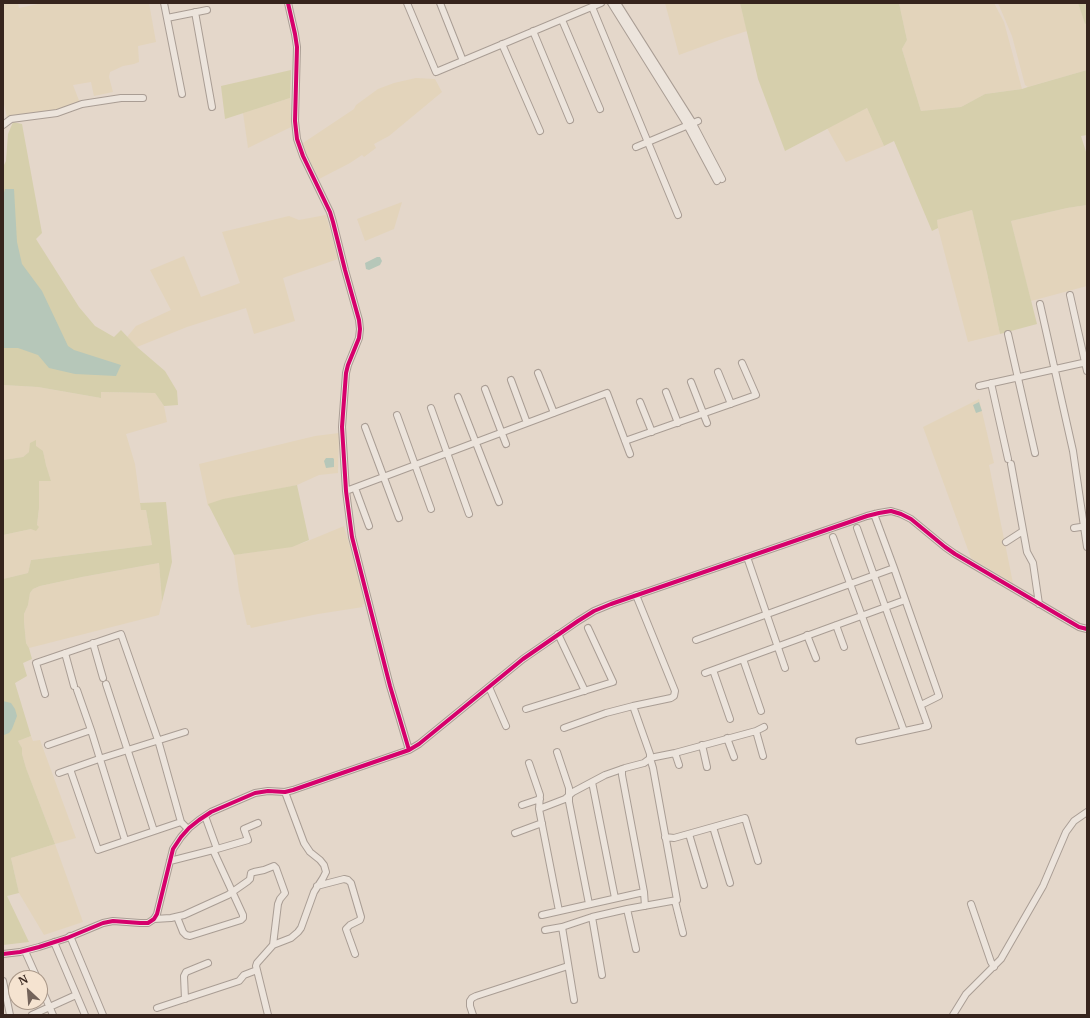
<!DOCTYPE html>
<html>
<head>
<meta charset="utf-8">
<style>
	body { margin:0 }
	#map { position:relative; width:1090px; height:1018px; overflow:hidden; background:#e4d7ca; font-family:Merriweather,serif }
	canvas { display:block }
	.frame { position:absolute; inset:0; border:4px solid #36241d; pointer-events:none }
	.north { position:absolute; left:8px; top:970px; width:40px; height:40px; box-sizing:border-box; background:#f5e3d0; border:1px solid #a99788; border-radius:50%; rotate:334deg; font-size:11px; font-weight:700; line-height:16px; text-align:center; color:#36241d }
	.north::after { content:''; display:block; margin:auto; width:14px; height:18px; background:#73635a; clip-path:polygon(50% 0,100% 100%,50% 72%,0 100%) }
</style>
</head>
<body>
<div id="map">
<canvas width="1090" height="1018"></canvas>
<div class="frame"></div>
<div class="north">N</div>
</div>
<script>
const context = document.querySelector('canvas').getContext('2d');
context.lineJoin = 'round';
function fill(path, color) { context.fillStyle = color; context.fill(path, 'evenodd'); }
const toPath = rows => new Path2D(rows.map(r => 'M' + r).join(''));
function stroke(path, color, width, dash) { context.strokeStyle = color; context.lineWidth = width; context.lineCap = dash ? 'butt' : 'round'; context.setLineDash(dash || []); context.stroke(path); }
fill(toPath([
	[3,3,18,3,19,8,43,3,149,3,156,42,138,46,139,62,134,64,123,66,110,72,109,77,113,92,94,96,91,82,73,85,80,103,57,110,40,114,14,115,7,118,3,99],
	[665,3,740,3,747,31,725,38,679,55],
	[899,3,994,3,1004,22,1022,89,985,94,961,107,921,111,902,49,907,40],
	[998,3,1078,3,1085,24,1087,23,1087,70,1028,87,1025,85,1012,36],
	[416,78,435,79,442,92,389,136,374,144,376,148,364,157,362,155,350,163,319,179,306,153,303,143,354,109,356,105,378,89,394,83],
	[290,98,291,127,248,148,243,113],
	[867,108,884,146,846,162,827,128],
	[402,202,394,229,365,241,357,219],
	[1087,205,1087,286,1031,301,1011,221,1067,208],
	[972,210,987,273,1000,334,968,342,938,228,937,220],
	[326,215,338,259,283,278,295,321,254,334,246,308,187,327,137,347,127,337,136,326,171,310,150,270,184,256,201,297,240,283,222,232,289,216,299,220],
	[3,385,38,387,101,398,100,392,155,393,164,406,167,422,126,434,135,464,141,509,146,510,152,545,31,560,28,573,3,579,3,535,31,529,37,525,39,508,39,481,51,481,46,465,43,451,29,452,23,457,3,460],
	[979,399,994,463,989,465,1013,583,971,558,923,427],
	[339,433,338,473,319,475,297,485,218,501,208,506,199,464,315,436],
	[344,526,356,568,365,604,362,605,363,607,318,614,251,628,250,625,247,625,239,591,234,555,261,551,303,543],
	[159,563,162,602,159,615,29,648,26,643,24,622,24,614,28,605,30,593,33,589,40,586,82,577],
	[31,736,33,741,40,740,76,838,55,844,83,922,44,935,19,893,11,858,55,844,26,768,22,754,22,748,18,741]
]), '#e3d4bb');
fill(toPath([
	[740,3,899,3,907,40,902,49,921,111,961,107,985,94,1022,89,1028,87,1087,70,1087,135,1081,136,1087,155,1087,205,1067,208,1011,221,1037,324,1000,334,987,273,972,210,937,220,938,228,932,231,894,141,884,146,867,108,785,151,758,79],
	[1078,3,1087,3,1087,23,1085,24],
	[291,70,291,75,290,98,225,119,221,86],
	[13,122,22,124,42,233,36,239,79,307,95,326,114,337,121,330,137,347,165,371,177,391,178,405,164,406,155,393,101,392,101,398,38,387,3,385,3,167,6,161,8,134],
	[36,440,36,446,43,451,46,465,51,481,39,481,39,508,37,525,39,527,36,531,31,529,3,535,3,460,23,457,29,452,30,443],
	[297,485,309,540,292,547,234,555,208,504,223,499],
	[166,502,172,562,162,602,159,563,82,577,40,586,33,589,30,593,28,605,24,614,24,622,26,643,29,648,32,659,23,663,27,676,15,683,31,736,18,741,22,748,22,754,26,768,55,844,11,858,19,893,7,896,29,942,3,945,3,579,28,573,31,560,152,545,146,510,141,510,140,503]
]), '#d6cfac');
fill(toPath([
	[5,189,14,189,17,242,22,264,42,291,68,346,74,350,121,365,116,376,75,374,49,368,38,355,18,348,3,348,3,196],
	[377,257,380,257,382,261,380,265,369,270,366,269,365,263],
	[979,402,982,411,976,413,973,405],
	[326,458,333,458,334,459,334,467,326,468,324,461],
	[3,701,11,703,15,709,17,716,12,729,9,733,4,735,3,735]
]), '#b6c7b9');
const minor = toPath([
	[164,3,182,94],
	[288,3,295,34,297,47,295,121,297,139,303,156,330,212,333,222,345,270,359,320,360,329,359,338,348,365,346,373,342,427,346,491,352,537,390,686,409,750],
	[407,3,436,72,601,3],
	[440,3,463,61],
	[611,3,686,123,717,181],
	[617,3,691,120,722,179],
	[592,7,678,215],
	[195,12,212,107],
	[167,18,207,10],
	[562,20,600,109],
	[533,31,570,120],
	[502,44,540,131],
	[3,125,11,119,57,113,82,104,121,98,143,98],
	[636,147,698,121],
	[1070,295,1087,371],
	[1040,304,1073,451,1087,547],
	[1008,334,1035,453],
	[718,372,731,404],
	[538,373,554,413],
	[511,380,527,423],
	[691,382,707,423],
	[991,383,1008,459],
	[979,386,1087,362],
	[485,389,506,444],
	[666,392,678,423],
	[458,397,499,502],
	[640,402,652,432],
	[431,408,469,514],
	[397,415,431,509],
	[365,427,399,518],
	[625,441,756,395,742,363],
	[1011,464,1027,552,1033,563,1039,604],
	[355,488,369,526],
	[346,491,607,393,630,454],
	[874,514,894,568,939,696,921,705],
	[857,528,928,726,859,741],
	[1074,528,1087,526],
	[833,537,904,731],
	[1006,542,1023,531],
	[747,557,785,668],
	[836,625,844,647],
	[558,634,585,691],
	[807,635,816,658],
	[696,640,894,568],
	[93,643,103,678],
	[65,653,74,686],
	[743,659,761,711],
	[713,670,730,719],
	[705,673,905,600],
	[106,684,154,831],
	[489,687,506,726],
	[77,690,91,730,125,840],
	[45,694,36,663,121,634,158,740,181,822,188,829],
	[526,709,613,682,588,628],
	[564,728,606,713,633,706,671,698,674,696,675,691,636,595],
	[756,731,763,756],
	[727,738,734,757],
	[48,745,91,730],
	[702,745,707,767],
	[557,752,569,788,569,802,589,904],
	[675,753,679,765],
	[529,763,540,795,539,809,559,911],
	[70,769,98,850,181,822],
	[622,769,622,775,644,892,645,906],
	[59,773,99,759,185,732],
	[592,782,615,898],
	[522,805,540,799],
	[539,809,565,799,573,792,605,775,625,768,644,763,648,760,650,758,650,754,633,706],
	[205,816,217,849],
	[713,827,730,883],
	[515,833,542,823],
	[689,834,704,885],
	[665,837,674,838,745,818,758,861],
	[170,861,217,849,248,840,244,829,258,823],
	[317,886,344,879,348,880,351,883,361,917,360,920,350,925,346,929,355,954],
	[675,901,683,933],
	[971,904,991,962,994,967],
	[627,909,636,949],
	[542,915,644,892],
	[177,917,183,932,186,935,190,936,241,920,243,918,243,915,213,850],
	[592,917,602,975],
	[154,919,171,918,184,915,228,895,248,881,250,879,251,873,254,872,264,870,274,866,276,868,285,893,280,899,278,904,273,945],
	[562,927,574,1000],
	[545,930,562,927,592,917,627,909,677,900,653,768,650,758,675,753,756,731,764,727],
	[70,936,103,1015],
	[54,942,85,1015],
	[25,951,37,978],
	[3,954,20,952,39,947,67,938,103,923,113,921,140,923,148,923,154,919,157,914,173,849,181,837,189,828,199,820,211,812,255,793,268,791,285,792,293,790,409,750,419,744,523,659,578,621,594,611,611,604,867,516,879,513,891,511,901,514,911,519,945,547,955,554,1067,620,1079,627,1087,629],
	[3,981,10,1015],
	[40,985,53,1015],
	[185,999,184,976,186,972,208,963],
	[157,1008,239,981,244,975,257,970],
	[32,1015,76,995],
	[268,1015,256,966,257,963,273,945,291,938,298,932,301,928,314,892,323,878,326,872,324,865,320,860,310,852,304,843,285,792],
	[473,1015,470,1006,470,1001,472,998,476,996,568,966],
	[953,1015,966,994,1001,959,1043,886,1066,832,1074,821,1087,812]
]);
stroke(minor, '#a99d94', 8);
stroke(minor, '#ece4dc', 6);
stroke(toPath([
	[288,3,295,34,297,47,295,121,297,139,303,156,330,212,333,222,345,270,359,320,360,329,359,338,348,365,346,373,342,427,346,491,352,537,390,686,409,750],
	[3,954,20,952,39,947,67,938,103,923,113,921,140,923,148,923,154,919,157,914,173,849,181,837,189,828,199,820,211,812,255,793,268,791,285,792,293,790,409,750,419,744,523,659,578,621,594,611,611,604,867,516,879,513,891,511,901,514,911,519,945,547,955,554,1067,620,1079,627,1087,629]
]), '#d6006c', 4);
</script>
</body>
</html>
